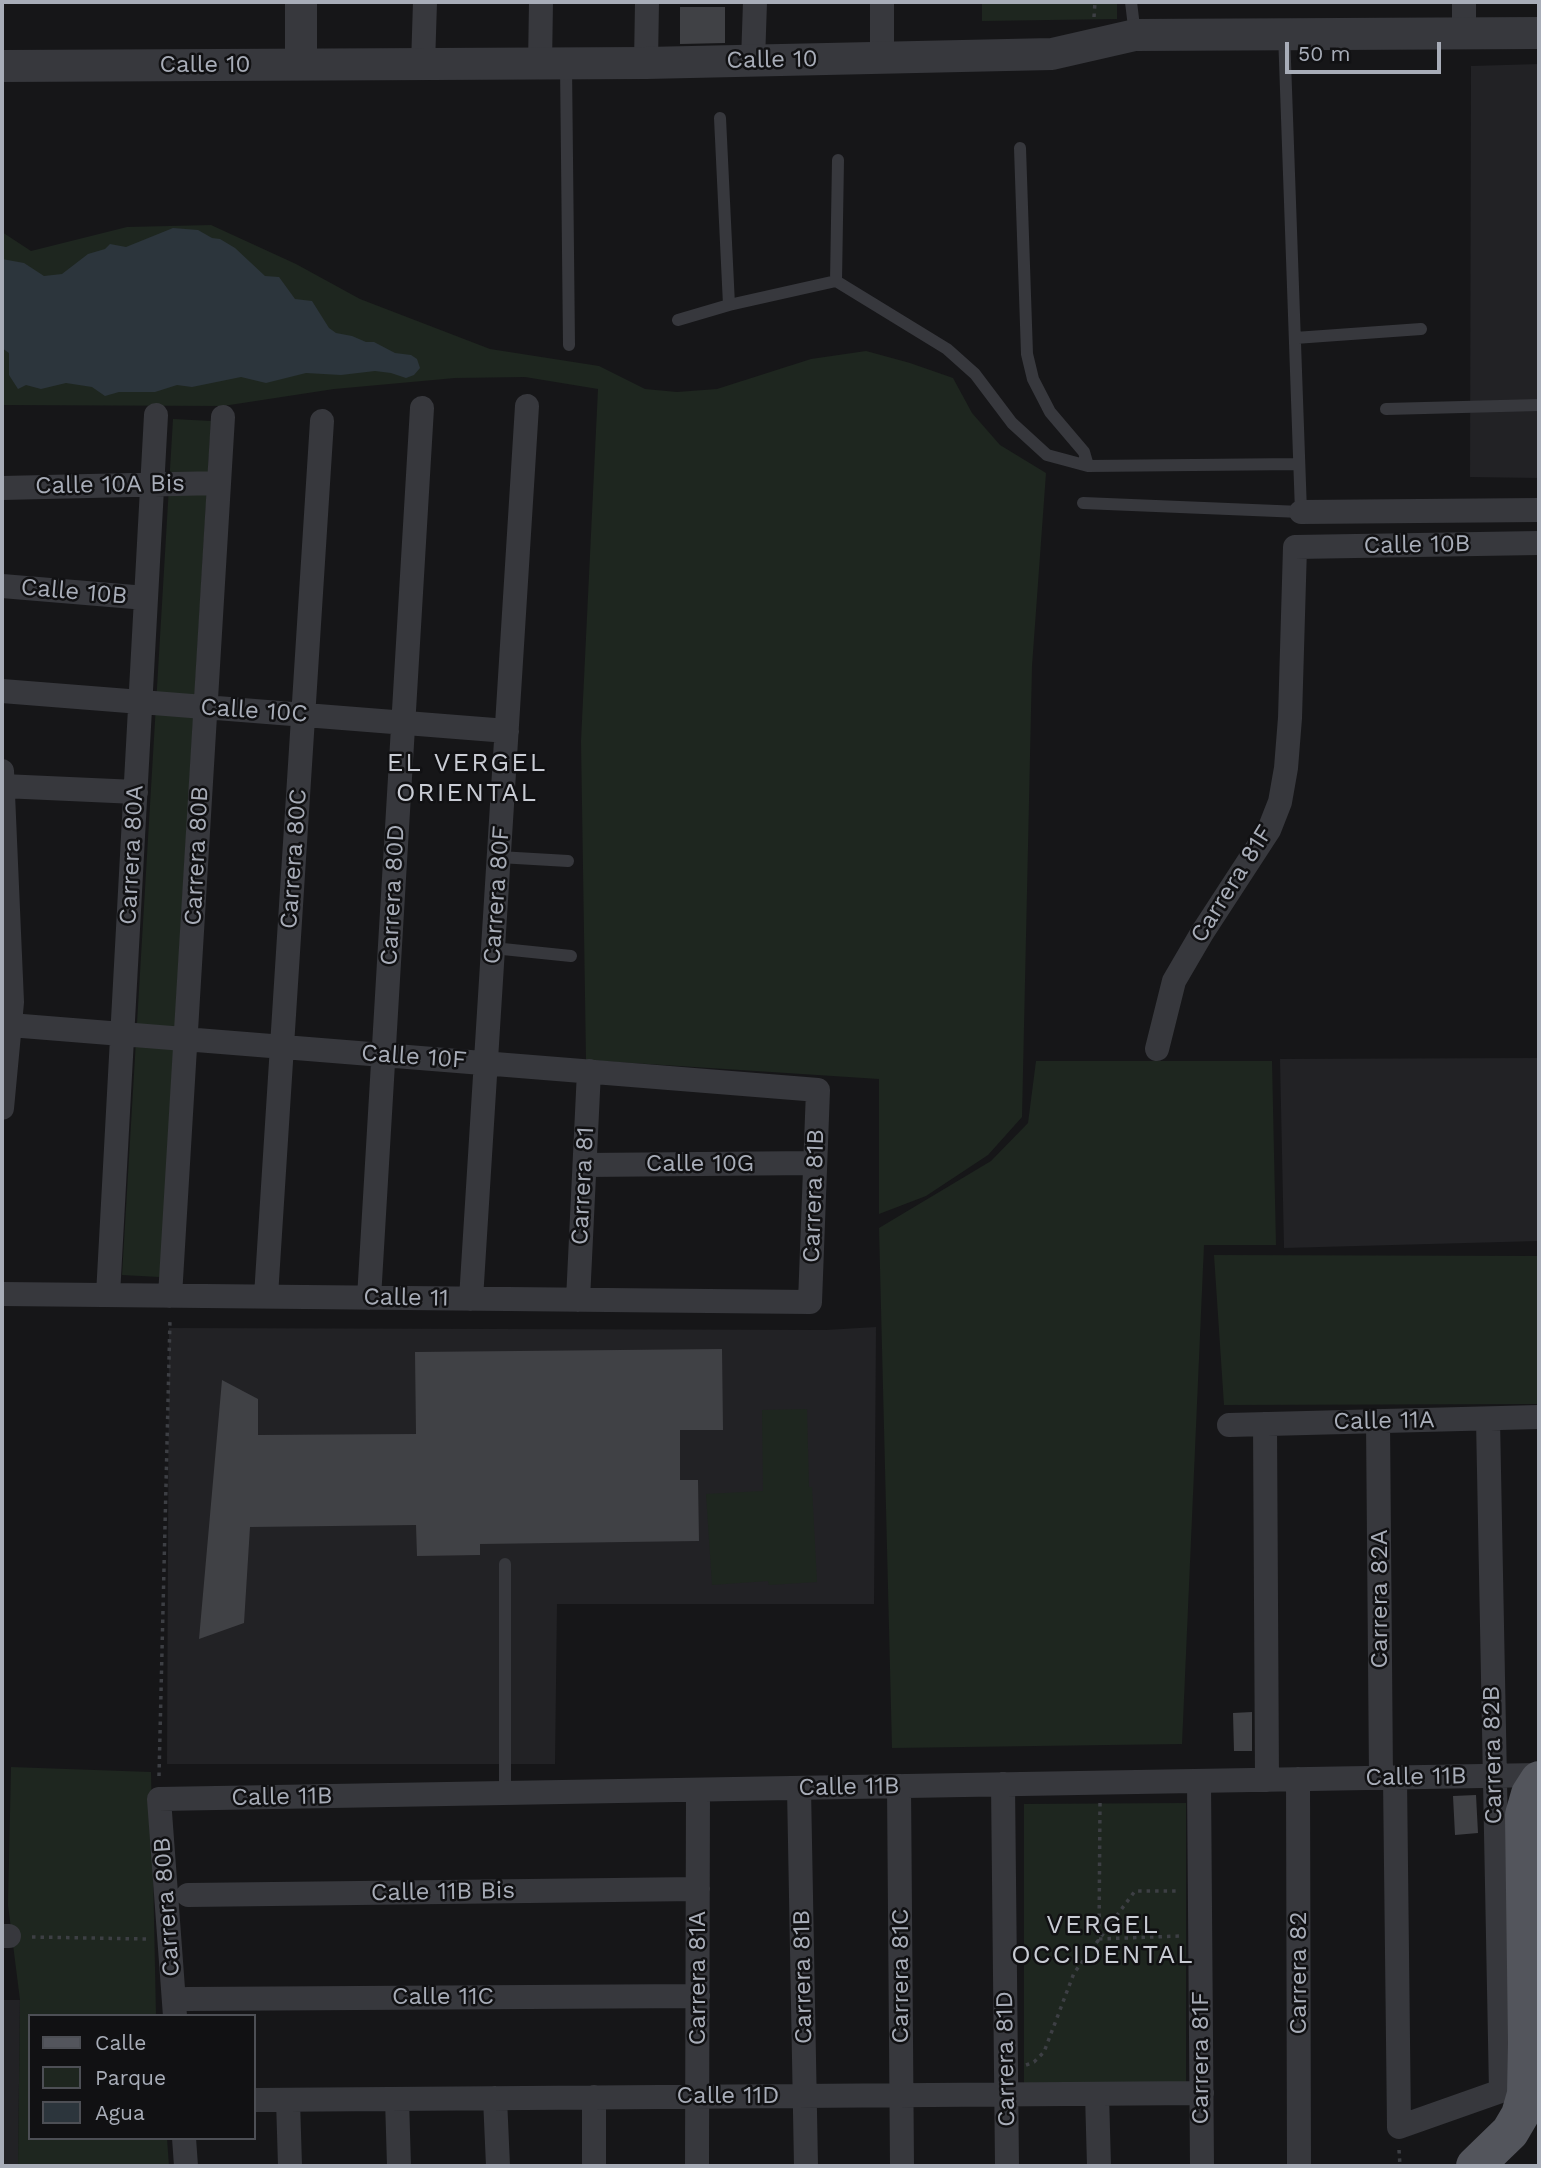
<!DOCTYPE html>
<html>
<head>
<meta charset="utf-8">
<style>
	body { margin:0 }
	#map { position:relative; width:1541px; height:2168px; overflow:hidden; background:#161618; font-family:"Work Sans",sans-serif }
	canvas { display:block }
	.frame { position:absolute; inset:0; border:4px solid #a8adb8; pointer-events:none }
	.legend { position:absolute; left:28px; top:2014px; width:228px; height:126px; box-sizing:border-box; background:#111113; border:2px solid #4d4f55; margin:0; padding:9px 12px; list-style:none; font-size:21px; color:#a8adb8 }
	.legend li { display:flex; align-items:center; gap:14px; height:35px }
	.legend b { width:35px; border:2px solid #4d4f55 }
	.scale { position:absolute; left:1285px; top:42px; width:156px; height:32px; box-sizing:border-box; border:4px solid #a8adb8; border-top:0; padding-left:9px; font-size:21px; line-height:24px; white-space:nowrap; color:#a8adb8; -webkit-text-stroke:5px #111113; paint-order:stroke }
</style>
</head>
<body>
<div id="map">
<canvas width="1541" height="2168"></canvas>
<div class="frame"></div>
<ul class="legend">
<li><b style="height:9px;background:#53555c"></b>Calle</li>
<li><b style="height:19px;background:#1e261f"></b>Parque</li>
<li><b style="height:19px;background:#2c353c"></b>Agua</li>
</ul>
<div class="scale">50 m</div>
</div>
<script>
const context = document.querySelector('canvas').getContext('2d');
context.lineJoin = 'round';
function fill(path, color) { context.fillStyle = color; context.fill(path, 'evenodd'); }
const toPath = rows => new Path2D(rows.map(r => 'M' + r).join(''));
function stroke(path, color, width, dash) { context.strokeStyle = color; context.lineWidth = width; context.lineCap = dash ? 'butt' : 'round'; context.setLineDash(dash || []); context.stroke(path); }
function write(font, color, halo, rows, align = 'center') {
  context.font = font + ' "Work Sans",sans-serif'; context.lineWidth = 5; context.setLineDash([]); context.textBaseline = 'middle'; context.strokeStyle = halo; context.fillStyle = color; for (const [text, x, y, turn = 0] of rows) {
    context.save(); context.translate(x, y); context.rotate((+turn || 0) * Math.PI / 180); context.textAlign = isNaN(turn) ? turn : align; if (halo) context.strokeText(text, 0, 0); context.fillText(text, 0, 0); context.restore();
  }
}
fill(toPath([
	[1539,64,1539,478,1470,477,1471,66],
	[1539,1058,1539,1241,1284,1248,1280,1059],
	[876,1327,874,1604,557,1604,555,1764,167,1764,169,1328,826,1330],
	[2,2000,20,2000,18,2166,2,2166]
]), '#222225');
fill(toPath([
	[982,2,1117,2,1117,19,982,21],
	[211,225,296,264,360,299,490,349,599,366,645,389,677,392,717,389,811,359,866,351,910,363,953,378,972,413,1000,445,1046,473,1032,666,1022,1117,988,1155,926,1196,879,1214,879,1079,586,1060,581,741,598,389,525,377,455,378,334,389,223,406,2,405,2,232,31,251,127,227],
	[173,419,211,421,160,1277,122,1275],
	[1036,1061,1272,1061,1276,1245,1204,1245,1182,1744,892,1748,879,1228,991,1161,1028,1123],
	[1214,1255,1539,1256,1539,1404,1224,1405],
	[807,1409,809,1487,812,1487,817,1582,769,1585,768,1581,712,1585,706,1494,763,1491,762,1410],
	[11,1767,151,1772,156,2016,30,2016,30,2138,167,2138,169,2166,18,2166,20,2000,8,1905],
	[1186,1803,1186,2082,1024,2083,1024,1804]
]), '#1e261f');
fill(toPath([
	[173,228,198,230,212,238,220,239,235,248,265,276,279,277,295,299,312,301,329,328,336,333,352,336,366,342,374,342,395,353,411,355,417,359,420,368,414,375,406,378,391,373,375,371,341,375,306,373,266,383,241,377,192,387,177,385,155,392,119,392,105,396,92,387,66,383,41,389,26,385,18,389,9,375,9,353,2,348,2,259,24,263,44,276,62,274,88,254,105,249,110,244,126,247]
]), '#2c353c');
fill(toPath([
	[680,7,725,7,725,43,680,44],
	[722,1349,723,1430,680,1430,680,1480,698,1480,699,1541,480,1544,480,1555,417,1556,416,1525,250,1527,244,1623,199,1639,222,1380,258,1399,258,1435,416,1434,415,1352],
	[1252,1712,1252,1751,1234,1751,1233,1713],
	[1476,1795,1478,1833,1455,1835,1453,1796]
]), '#404145');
stroke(toPath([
	[1094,17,1095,2],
	[159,1776,170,1319],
	[1100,1803,1099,1939,1179,1936],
	[32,1937,146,1939],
	[1026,2065,1034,2062,1044,2052,1074,1973,1135,1891,1177,1891],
	[1399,2150,1400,2166]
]), '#3d3f44', 3.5, [3.5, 5]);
stroke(toPath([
	[1131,2,1135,35],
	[566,65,569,345],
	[720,118,729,305],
	[1020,148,1027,354,1033,379,1050,412,1084,452,1088,466],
	[838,160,836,281,947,349,975,374,1012,423,1047,455,1088,466,1299,464],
	[678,320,729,305,836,281],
	[1295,338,1421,329],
	[1386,409,1539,405],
	[1083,503,1301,512,1284,33],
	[499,857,568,861],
	[493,948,571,956],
	[505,1793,505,1564]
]), '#37383d', 12);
stroke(toPath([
	[882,2,882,58],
	[1464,2,1464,33],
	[753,61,755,2],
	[646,63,647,2],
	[423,65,425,2],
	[540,65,541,2],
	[2,488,219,483],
	[1301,512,1539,510],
	[2,586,146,598],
	[2,691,507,731],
	[2,771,12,1002,2,1108],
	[3,786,136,792],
	[1157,1049,1174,981,1202,933,1269,830,1280,802,1286,768,1290,718,1295,547,1539,543],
	[585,1165,815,1163],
	[2,1294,810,1302,818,1090,10,1025],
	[108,1295,156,415],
	[170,1296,223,417],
	[266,1296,322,421],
	[369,1298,422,408],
	[471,1299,527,406],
	[578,1300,589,1071],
	[1378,1421,1381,1778],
	[1265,1424,1267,1780],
	[1229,1425,1539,1417],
	[1395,1778,1399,2127,1501,2091,1488,1419],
	[1298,1779,1299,2166],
	[1199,1781,1202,2166],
	[1003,1784,1007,2166],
	[899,1786,902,2166],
	[799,1788,806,2166],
	[188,1895,698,1889],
	[2,1936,9,1936],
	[187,1999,698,1996],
	[175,2016,159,1799,1539,1775],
	[1097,2094,1099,2166],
	[495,2098,498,2166],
	[397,2099,399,2166],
	[254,2100,1202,2093],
	[288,2100,290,2166],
	[184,2138,186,2166],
	[594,2166,594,2097],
	[697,2166,698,1790]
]), '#37383d', 24);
stroke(toPath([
	[301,64,301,2],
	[2,66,646,63,1052,54,1135,35,1539,33]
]), '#37383d', 32);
stroke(toPath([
	[1475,2166,1510,2132,1520,2115,1526,2094,1527,2043,1524,1815,1530,1794,1539,1780]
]), '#53555c', 38);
write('24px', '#a8adb8', '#111113', [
	["Calle 10",772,60,-1],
	["Calle 10",205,65],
	["Calle 10A Bis",110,485,-1],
	["Calle 10B",1417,545,-1],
	["Calle 10B",74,592,5],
	["Calle 10C",254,711,4],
	["Carrera 80A",132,855,-87],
	["Carrera 80B",197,856,-87],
	["Carrera 80C",294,859,-86],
	["Carrera 81F",1232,884,-58],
	["Carrera 80D",393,895,-87],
	["Carrera 80F",497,895,-86],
	["Calle 10F",414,1057,4],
	["Calle 10G",700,1164],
	["Carrera 81",583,1186,-87],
	["Carrera 81B",814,1196,-88],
	["Calle 11",406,1298,1],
	["Calle 11A",1384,1421,-1],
	["Carrera 82A",1380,1599,-90],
	["Carrera 82B",1493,1755,-91],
	["Calle 11B",1416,1777,-1],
	["Calle 11B",849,1787,-1],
	["Calle 11B",282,1797,-1],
	["Calle 11B Bis",443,1892,-1],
	["Carrera 80B",167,1907,-94],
	["Carrera 82",1299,1973,-90],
	["Carrera 81C",901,1976,-90],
	["Carrera 81B",803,1977,-91],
	["Carrera 81A",698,1978,-90],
	["Calle 11C",443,1997],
	["Carrera 81F",1201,2058,-90],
	["Carrera 81D",1006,2059,-91],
	["Calle 11D",728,2096]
]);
context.letterSpacing = '2px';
write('26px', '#c9ccd4', '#111113', [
	["EL VERGEL",467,763],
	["ORIENTAL",467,793],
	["VERGEL",1103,1925],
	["OCCIDENTAL",1103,1955]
]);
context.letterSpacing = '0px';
</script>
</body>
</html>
